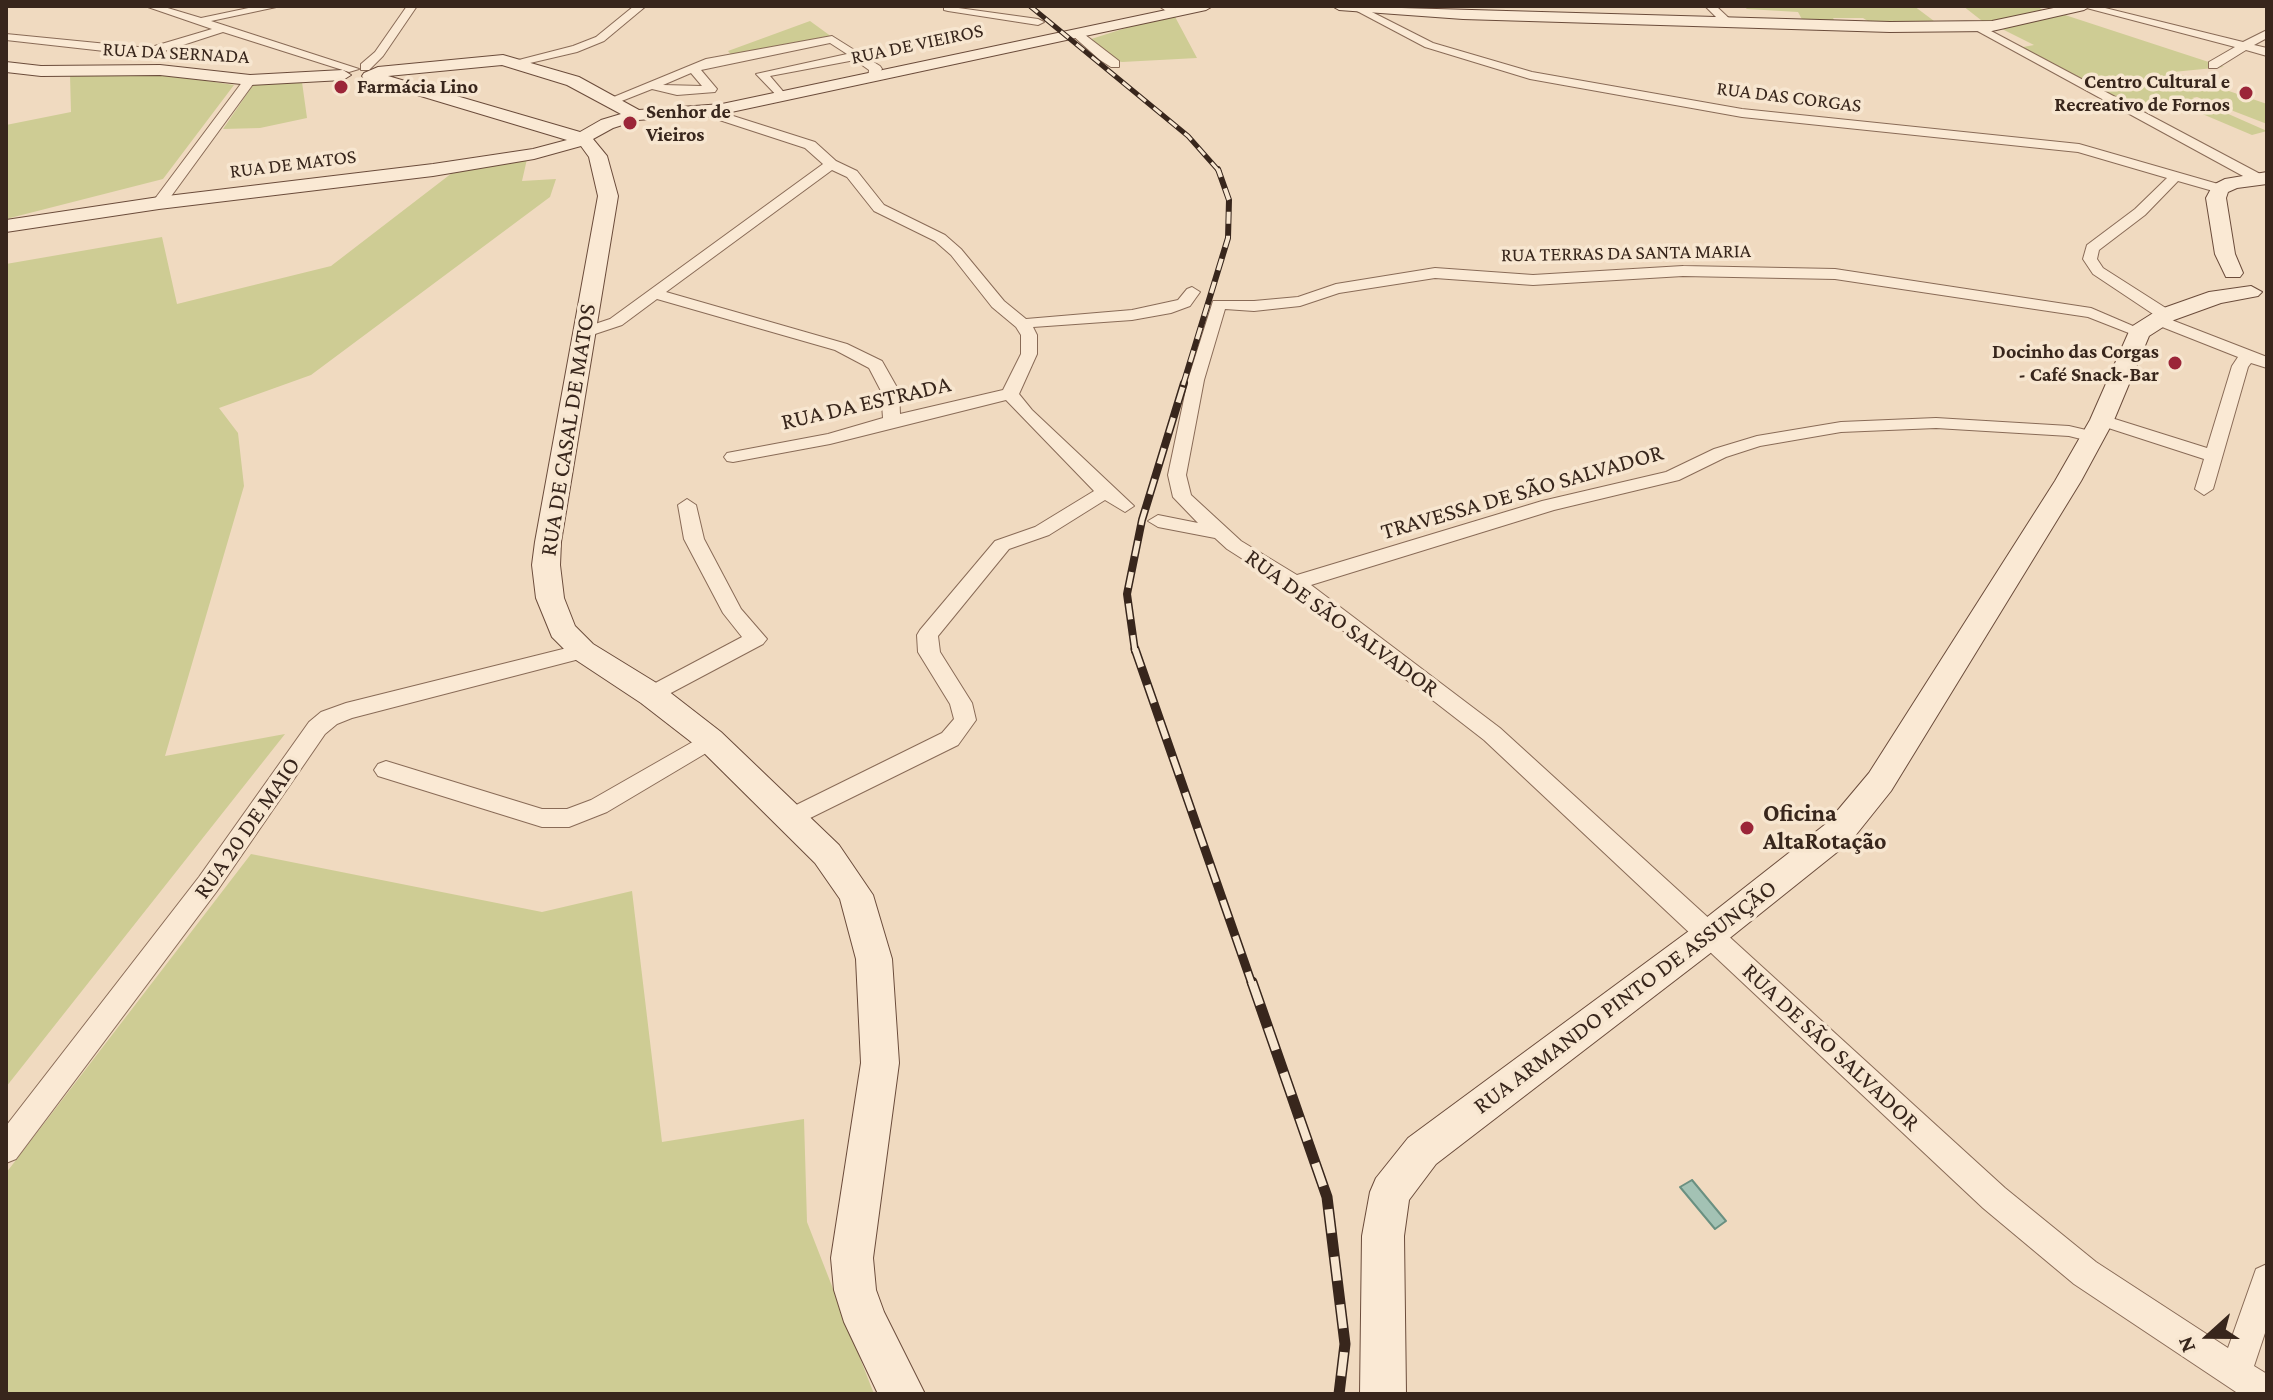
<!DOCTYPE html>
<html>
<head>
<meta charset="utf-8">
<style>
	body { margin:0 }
	#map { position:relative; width:2273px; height:1400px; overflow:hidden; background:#f0dac0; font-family:"Crimson Pro",serif }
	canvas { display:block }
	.frame { position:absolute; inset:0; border:8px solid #38261c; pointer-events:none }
	.north { position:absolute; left:2169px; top:1296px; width:80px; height:80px; -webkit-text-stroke:6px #f7e6d0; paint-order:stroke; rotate:249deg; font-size:22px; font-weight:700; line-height:32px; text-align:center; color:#38261c }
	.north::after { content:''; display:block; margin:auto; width:28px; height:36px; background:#38261c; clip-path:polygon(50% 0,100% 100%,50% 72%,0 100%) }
</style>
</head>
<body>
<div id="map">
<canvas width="2273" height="1400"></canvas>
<div class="frame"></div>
<div class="north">N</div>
</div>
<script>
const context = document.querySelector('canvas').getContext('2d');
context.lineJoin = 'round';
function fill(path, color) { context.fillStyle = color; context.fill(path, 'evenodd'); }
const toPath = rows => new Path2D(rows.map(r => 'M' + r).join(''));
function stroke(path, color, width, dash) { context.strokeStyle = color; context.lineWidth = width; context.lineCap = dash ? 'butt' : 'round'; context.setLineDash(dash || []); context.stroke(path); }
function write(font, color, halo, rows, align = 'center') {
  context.font = font + ' "Crimson Pro",serif'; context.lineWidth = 7; context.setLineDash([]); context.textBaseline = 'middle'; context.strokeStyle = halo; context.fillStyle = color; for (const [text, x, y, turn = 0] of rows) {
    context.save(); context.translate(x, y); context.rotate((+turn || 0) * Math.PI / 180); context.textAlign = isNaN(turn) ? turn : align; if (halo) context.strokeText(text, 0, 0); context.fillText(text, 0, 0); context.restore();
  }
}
fill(toPath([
	[1743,6,1914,6,1938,24,1874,25,1863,18,1833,18,1836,23,1804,23,1798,12,1747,9],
	[1963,6,2037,6,2045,12,1986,24],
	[1173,13,1197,58,1122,62,1108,59,1088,40],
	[2065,15,2224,67,2173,72,2267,104,2267,124,2197,97,2192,98,2267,131,2252,135,2174,102,2130,108,2018,48,2034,45,2000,28],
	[810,21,832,37,732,56,728,51],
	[154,73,234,85,163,179,6,219,6,125,71,112,70,75],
	[302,82,307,118,260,128,223,129,253,85],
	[527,159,522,181,556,179,550,197,311,375,219,408,238,433,244,486,165,756,285,734,6,1087,6,264,162,237,177,304,331,266,452,173],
	[251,854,542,912,632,891,662,1142,804,1119,807,1222,874,1394,6,1394,6,1173]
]), '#cecc94');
const water = toPath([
	[1692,1180,1726,1221,1715,1229,1680,1187,1692,1180]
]);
fill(water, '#a3c2b4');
stroke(water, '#6a9081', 2);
const street = toPath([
	[145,6,161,6,201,18,258,6,281,6,211,21,359,69,349,72,223,32,149,56,6,40,6,34,148,48,212,29,145,6],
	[407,6,417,6,383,56,369,70,361,70,361,64,375,52,407,6],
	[634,6,646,6,604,41,577,52,513,67,507,63,573,46,596,37,634,6],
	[944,6,1038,19,1044,22,1038,25,948,11,944,10,944,6],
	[1159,6,1172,6,1179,11,1169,13,1159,6],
	[1360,6,1433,43,1532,72,1742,109,2079,144,2225,186,2227,189,2220,193,2178,181,2145,215,2099,250,2097,259,2103,268,2172,312,2174,315,2169,319,2267,357,2267,368,2251,363,2248,367,2213,489,2204,495,2195,489,2204,459,2096,424,2093,420,2102,415,2207,448,2232,366,2238,357,2152,323,2150,320,2156,316,2093,274,2083,259,2087,245,2135,209,2167,178,2078,152,1742,117,1530,79,1425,47,1357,11,1356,9,1360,6],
	[1705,6,1716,6,1733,22,1723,24,1705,6],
	[2079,6,2097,6,2243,42,2267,30,2267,38,2254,45,2267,48,2267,56,2246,50,2217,68,2209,68,2209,62,2235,47,2079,6],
	[1976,23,2264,176,2266,179,2254,182,1972,28,1970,26,1976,23],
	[1072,31,1080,31,1119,61,1119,67,1111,67,1100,60,1072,35,1072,31],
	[832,36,880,66,882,69,876,79,868,79,869,70,855,60,770,76,787,96,781,100,756,74,847,54,830,43,701,70,717,89,715,92,677,95,652,89,614,104,604,101,706,59,832,36],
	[691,73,702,86,663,85,691,73],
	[246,77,256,80,164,206,154,206,154,200,246,77],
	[708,108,815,142,836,161,857,171,884,205,945,235,961,249,1004,301,1026,319,1132,310,1178,300,1187,289,1192,287,1200,292,1190,306,1171,313,1132,320,1033,327,1037,335,1037,354,1019,394,1032,410,1134,506,1125,512,1105,500,1049,535,1009,549,938,636,940,652,972,703,976,720,958,745,792,827,784,825,780,818,784,811,942,733,954,719,950,704,918,652,917,635,920,630,995,541,1035,527,1094,491,1006,400,830,444,733,462,727,461,724,457,727,453,828,434,883,418,881,391,869,368,835,350,657,299,622,325,589,336,577,336,577,330,610,319,823,164,805,148,704,115,702,112,708,108],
	[832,170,847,177,874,211,935,241,951,255,992,307,1016,327,1021,335,1021,354,1003,390,900,414,899,391,882,361,847,344,666,292,832,170],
	[1683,266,1835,269,2091,308,2147,332,2139,337,2088,317,1835,279,1683,276,1533,285,1435,278,1339,293,1300,306,1254,311,1225,309,1204,380,1186,475,1191,495,1241,541,1297,575,1542,501,1666,472,1714,449,1757,436,1841,422,1936,418,2069,426,2099,433,2102,437,2093,442,2069,436,1936,428,1841,432,1760,446,1726,457,1679,480,1554,510,1311,585,1500,728,2005,1188,2096,1262,2228,1348,2256,1269,2267,1264,2267,1327,2254,1366,2267,1374,2267,1394,2239,1394,2074,1284,1983,1208,1484,740,1288,588,1227,549,1215,538,1158,527,1148,521,1158,515,1198,523,1173,497,1168,475,1188,380,1213,301,1254,301,1298,297,1336,284,1435,268,1533,275,1683,266],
	[687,499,696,505,704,539,741,609,767,639,763,644,652,703,644,701,641,695,644,689,742,637,723,613,684,539,678,505,687,499],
	[583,644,591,646,594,651,591,656,352,718,337,724,325,734,217,891,16,1159,6,1163,6,1126,199,877,309,722,321,712,346,703,583,644],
	[710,732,718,734,721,740,718,746,607,812,569,827,542,827,378,776,374,770,378,764,386,761,542,809,567,809,591,800,710,732]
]);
const secondary = toPath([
	[1185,6,1213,6,1206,10,722,114,638,120,613,128,593,139,607,156,618,196,561,542,560,565,564,598,575,626,593,644,663,687,721,732,839,845,873,895,892,959,899,1063,873,1258,876,1290,884,1312,925,1394,878,1394,844,1322,834,1290,831,1258,861,1063,856,959,840,899,815,863,699,748,641,703,573,658,552,637,536,598,532,565,535,542,598,196,589,157,581,146,534,159,433,176,159,209,6,232,6,220,159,197,433,164,533,149,567,140,364,79,362,76,364,73,378,67,503,55,579,77,639,110,722,104,1185,6],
	[502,65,567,85,621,114,601,120,580,132,388,76,502,65],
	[1332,6,1890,22,1992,21,2063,6,2091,6,2084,10,1992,31,1890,32,1463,19,1339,10,1332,6],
	[6,62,41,66,160,65,250,75,343,70,351,75,343,80,250,85,160,75,41,76,6,72,6,62],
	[2267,172,2267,184,2237,188,2228,192,2226,198,2235,254,2243,273,2240,277,2226,277,2215,254,2206,198,2213,185,2225,179,2267,172],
	[2251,286,2262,292,2258,296,2221,303,2174,320,2149,336,2114,420,2081,481,1891,791,1851,841,1721,945,1436,1164,1409,1200,1404,1236,1406,1394,1360,1394,1362,1236,1370,1192,1376,1178,1408,1138,1697,925,1827,823,1869,773,2055,481,2090,420,2131,327,2158,310,2209,292,2251,286]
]);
stroke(street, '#896b57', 2);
stroke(secondary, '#6b4c3b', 2);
fill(street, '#fae9d4');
fill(secondary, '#fae9d4');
const railFar4 = toPath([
	[1030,6,1188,136,1219,171]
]);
const railFar3 = toPath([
	[1183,385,1228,238,1229,200,1218,169]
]);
const railFar2 = toPath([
	[1135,651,1127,594,1142,520,1184,383]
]);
const railFar1 = toPath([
	[1135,649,1252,984]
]);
const rail = toPath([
	[1252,982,1327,1197,1345,1344,1339,1394]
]);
stroke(railFar4, '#38261c', 5);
stroke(railFar3, '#38261c', 6);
stroke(railFar2, '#38261c', 8);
stroke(railFar1, '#38261c', 9);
stroke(rail, '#38261c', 11);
stroke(railFar4, '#f7e6d0', 3, [10]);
stroke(railFar3, '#f7e6d0', 4, [12]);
stroke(railFar2, '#f7e6d0', 5, [16]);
stroke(railFar1, '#f7e6d0', 6, [19]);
stroke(rail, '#f7e6d0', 8, [24]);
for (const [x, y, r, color] of [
	[341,87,8,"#9b2538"],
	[2246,93,8,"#9b2538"],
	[630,123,8,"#9b2538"],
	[2175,363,8,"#9b2538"],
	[1747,828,8,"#9b2538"]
]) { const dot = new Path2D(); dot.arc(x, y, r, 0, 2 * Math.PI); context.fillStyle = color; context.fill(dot); stroke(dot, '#f7e6d0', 3); }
write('20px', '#38261c', '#f7e6d0', [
	["RUA DE VIEIROS",917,44,-12],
	["RUA DA SERNADA",176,53,3],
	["RUA DAS CORGAS",1789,97,7],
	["RUA DE MATOS",293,164,-7],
	["RUA TERRAS DA SANTA MARIA",1626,253,-1]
]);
write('bold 20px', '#38261c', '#f7e6d0', [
	["Centro Cultural e",2230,82],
	["Recreativo de Fornos",2230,105],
	["Farmácia Lino",357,87,"left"],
	["Senhor de",646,112,"left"],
	["Vieiros",646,135,"left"],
	["Docinho das Corgas",2159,352],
	["- Café Snack-Bar",2159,375]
], 'right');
write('24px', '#38261c', '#f7e6d0', [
	["RUA DA ESTRADA",866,403,-13],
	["RUA DE CASAL DE MATOS",568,430,-81],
	["TRAVESSA DE SÃO SALVADOR",1522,492,-16],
	["RUA DE SÃO SALVADOR",1342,623,36],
	["RUA 20 DE MAIO",247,828,-55],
	["RUA ARMANDO PINTO DE ASSUNÇÃO",1625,997,-37],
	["RUA DE SÃO SALVADOR",1831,1047,43]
]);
write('bold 24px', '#38261c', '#f7e6d0', [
	["Oficina",1763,814],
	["AltaRotação",1763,842]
], 'left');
</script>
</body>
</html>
